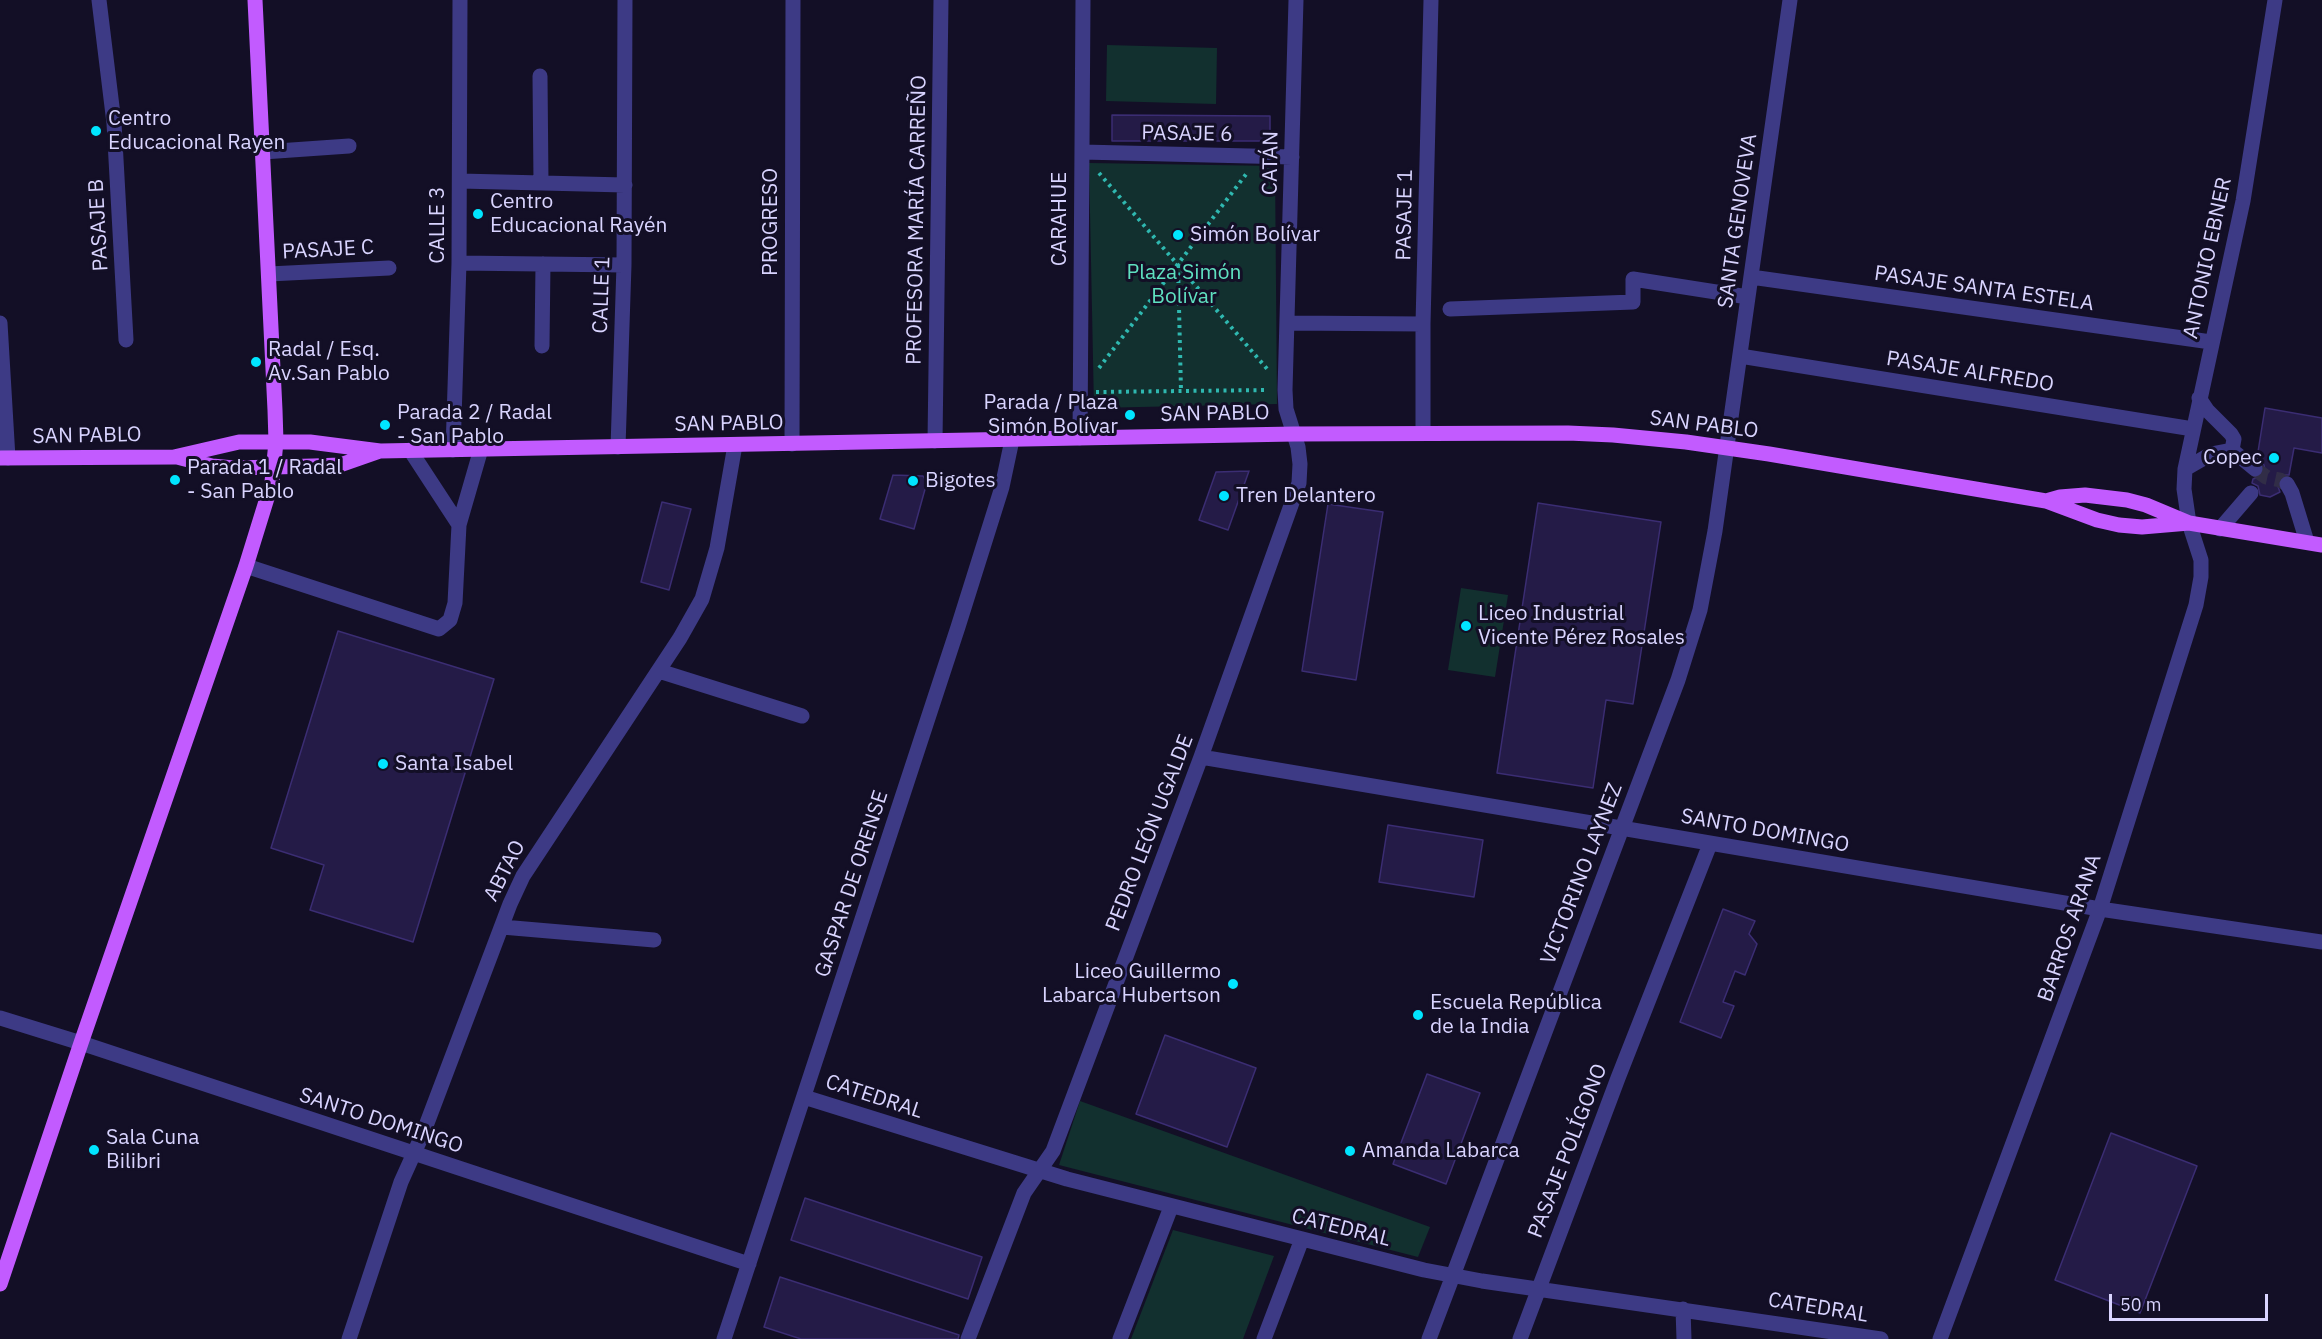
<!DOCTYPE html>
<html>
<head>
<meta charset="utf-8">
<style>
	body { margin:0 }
	#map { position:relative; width:2322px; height:1339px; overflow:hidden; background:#130f26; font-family:"IBM Plex Sans",sans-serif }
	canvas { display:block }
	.scale { position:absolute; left:2109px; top:1294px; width:159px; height:27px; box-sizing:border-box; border:3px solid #d9d4ff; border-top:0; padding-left:8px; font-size:18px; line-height:21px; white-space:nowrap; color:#d9d4ff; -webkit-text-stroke:4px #130f26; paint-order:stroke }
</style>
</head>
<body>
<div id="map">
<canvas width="2322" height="1339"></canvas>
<div class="scale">50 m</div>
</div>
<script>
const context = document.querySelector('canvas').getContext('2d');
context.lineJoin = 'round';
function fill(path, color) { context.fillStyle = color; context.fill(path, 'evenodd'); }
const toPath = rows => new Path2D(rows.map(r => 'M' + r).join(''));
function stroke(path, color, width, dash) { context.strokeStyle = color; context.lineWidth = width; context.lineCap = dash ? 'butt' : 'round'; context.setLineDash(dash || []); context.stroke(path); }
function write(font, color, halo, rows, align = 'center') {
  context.font = font + ' "IBM Plex Sans",sans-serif'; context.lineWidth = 6; context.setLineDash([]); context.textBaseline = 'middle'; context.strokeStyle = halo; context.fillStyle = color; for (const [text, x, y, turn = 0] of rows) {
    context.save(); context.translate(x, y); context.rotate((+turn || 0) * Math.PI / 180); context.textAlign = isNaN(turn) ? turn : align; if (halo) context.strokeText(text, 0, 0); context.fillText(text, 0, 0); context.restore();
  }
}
fill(toPath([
	[1107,45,1217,48,1216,104,1106,101],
	[1089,163,1275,166,1277,404,1094,408],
	[1461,588,1508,595,1495,677,1448,670],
	[1080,1101,1430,1227,1418,1257,1059,1165],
	[1173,1230,1274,1256,1243,1339,1131,1339]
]), '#12302f');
const building = toPath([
	[1112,115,1270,116,1270,141,1112,141,1112,115],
	[2265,408,2322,418,2322,453,2294,448,2289,475,2283,475,2278,480,2277,484,2280,492,2270,497,2260,495,2258,486,2252,483,2253,479,2262,476,2265,470,2264,465,2257,458,2265,408],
	[1249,471,1228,530,1199,520,1216,472,1249,471],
	[893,475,923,476,927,482,914,529,880,519,893,475],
	[662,502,691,509,669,590,641,582,662,502],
	[1538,503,1661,522,1633,704,1606,700,1593,788,1497,773,1538,503],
	[1328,504,1383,512,1356,680,1302,671,1328,504],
	[338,631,494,679,413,942,310,910,324,865,271,848,338,631],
	[1388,825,1483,840,1474,897,1379,882,1388,825],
	[1723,909,1755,921,1749,934,1757,944,1745,975,1735,971,1723,1002,1734,1006,1721,1038,1680,1022,1723,909],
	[1165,1035,1256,1068,1227,1147,1136,1114,1165,1035],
	[1427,1074,1480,1093,1446,1184,1393,1164,1427,1074],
	[2111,1133,2197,1166,2140,1313,2055,1280,2111,1133],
	[805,1198,982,1257,968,1299,791,1240,805,1198],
	[780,1277,959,1335,958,1339,801,1339,764,1327,780,1277]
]);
fill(building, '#241b47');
stroke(building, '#3b2d73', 1.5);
stroke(toPath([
	[2255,469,2266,477,2280,480,2287,484]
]), '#312d47', 15, [15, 8]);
stroke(toPath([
	[1099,173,1268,370],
	[1178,265,1181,391],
	[1099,368,1247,173],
	[1096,392,1268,390]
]), '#2fb8b0', 4, [3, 4.5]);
stroke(toPath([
	[99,0,114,123,126,340],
	[540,76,541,183],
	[263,152,349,146],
	[1082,152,1292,157],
	[460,181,625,185],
	[459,263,624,265],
	[269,274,389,268],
	[1751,277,2211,342],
	[1450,309,1633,302,1633,279,1748,297],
	[0,323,8,458],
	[1288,323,1423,324],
	[542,346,543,264],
	[1740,356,2193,429],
	[2199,398,2207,410,2231,434,2234,439,2232,450],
	[1423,432,1423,324,1431,0],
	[1080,438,1083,0],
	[935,441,941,0],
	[792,444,793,0],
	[618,447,624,265,625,0],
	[410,450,459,525],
	[453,450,459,263,460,0],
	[2185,469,2211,454,2232,450,2255,469],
	[2287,484,2292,493,2307,542],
	[2220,529,2251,493],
	[246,566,439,629,450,620,455,603,459,525,481,449],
	[659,671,802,716],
	[1201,757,2100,909,2322,942],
	[502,927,654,940],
	[0,1018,81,1043,749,1264],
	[804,1097,1067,1179,1424,1270,1482,1281,1881,1339],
	[1683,1309,1684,1339],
	[349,1339,401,1182,424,1131,510,904,523,876,680,638,702,599,717,548,735,445],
	[724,1339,958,627,1002,487,1012,440],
	[968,1339,1024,1193,1053,1151,1201,757,1299,483,1300,464,1298,447,1286,409,1285,390,1296,0],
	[1120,1339,1171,1207],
	[1264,1339,1302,1239],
	[1429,1339,1678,680,1700,610,1715,531,1790,0],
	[1520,1339,1618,1078,1710,844],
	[1940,1339,2100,909,2196,605,2201,577,2201,560,2189,523,2184,489,2185,469,2243,201,2275,0]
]), '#3d3a85', 15);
stroke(toPath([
	[177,457,212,466,234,468,313,466,340,465,380,451],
	[0,458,174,457,239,442,310,442,380,451,1294,434,1568,433,1613,435,1686,442,1769,454,2046,501,2097,520,2119,525,2142,527,2189,523,2322,545],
	[2046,501,2060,497,2085,495,2127,500,2146,505,2189,523],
	[0,1284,81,1043,246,566,272,482,276,442,275,410,255,0]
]), '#c25bff', 15);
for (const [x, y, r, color] of [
	[96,131,6,"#00e5ff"],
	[478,214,6,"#00e5ff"],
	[1178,235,6,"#00e5ff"],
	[256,362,6,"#00e5ff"],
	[1130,415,6,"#00e5ff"],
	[385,425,6,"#00e5ff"],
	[2274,458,6,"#00e5ff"],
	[175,480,6,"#00e5ff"],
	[913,481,6,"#00e5ff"],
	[1224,496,6,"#00e5ff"],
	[1466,626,6,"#00e5ff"],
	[383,764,6,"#00e5ff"],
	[1233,984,6,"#00e5ff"],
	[1418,1015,6,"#00e5ff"],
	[94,1150,6,"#00e5ff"],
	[1350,1151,6,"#00e5ff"]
]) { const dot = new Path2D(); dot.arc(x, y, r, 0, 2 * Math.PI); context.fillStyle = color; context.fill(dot); stroke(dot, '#130f26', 2); }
write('21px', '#d9d4ff', '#130f26', [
	["Centro",108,119],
	["Educacional Rayen",108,143],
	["Centro",490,202],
	["Educacional Rayén",490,226],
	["Simón Bolívar",1190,235],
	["Radal / Esq.",268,350],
	["Av.San Pablo",268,374],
	["Parada / Plaza",1118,403,"right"],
	["Simón Bolívar",1118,427,"right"],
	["Parada 2 / Radal",397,413],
	["- San Pablo",397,437],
	["Copec",2262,458,"right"],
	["Parada 1 / Radal",187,468],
	["- San Pablo",187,492],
	["Bigotes",925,481],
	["Tren Delantero",1236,496],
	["Liceo Industrial",1478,614],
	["Vicente Pérez Rosales",1478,638],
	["Santa Isabel",395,764],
	["Liceo Guillermo",1221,972,"right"],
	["Labarca Hubertson",1221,996,"right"],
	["Escuela República",1430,1003],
	["de la India",1430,1027],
	["Sala Cuna",106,1138],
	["Bilibri",106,1162],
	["Amanda Labarca",1362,1151]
], 'left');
write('21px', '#d9d4ff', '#130f26', [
	["PASAJE 6",1187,134,1],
	["CATÁN",1271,163,-89],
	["PASAJE 1",1405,215,-89],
	["CARAHUE",1060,219,-90],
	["PROFESORA MARÍA CARREÑO",917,220,-89],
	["SANTA GENOVEVA",1738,221,-82],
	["PROGRESO",771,222,-90],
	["PASAJE B",99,225,-93],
	["CALLE 3",438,225,-90],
	["PASAJE C",328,250,-3],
	["ANTONIO EBNER",2208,258,-78],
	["PASAJE SANTA ESTELA",1984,289,8],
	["CALLE 1",602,295,-88],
	["PASAJE ALFREDO",1970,372,9],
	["SAN PABLO",1215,414,-1],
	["SAN PABLO",729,424,-1],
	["SAN PABLO",1704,425,7],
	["SAN PABLO",87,436,-1],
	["SANTO DOMINGO",1765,831,10],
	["PEDRO LEÓN UGALDE",1150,833,-69],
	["ABTAO",505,871,-63],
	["VICTORINO LAYNEZ",1582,874,-69],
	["GASPAR DE ORENSE",852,884,-72],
	["BARROS ARANA",2070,928,-71],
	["CATEDRAL",874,1097,18],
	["SANTO DOMINGO",381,1121,18],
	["PASAJE POLÍGONO",1568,1151,-69],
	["CATEDRAL",1341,1228,14],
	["CATEDRAL",1818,1308,9]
]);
write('21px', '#5fe0c0', '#130f26', [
	["Plaza Simón",1184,273],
	["Bolívar",1184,297]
]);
</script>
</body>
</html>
